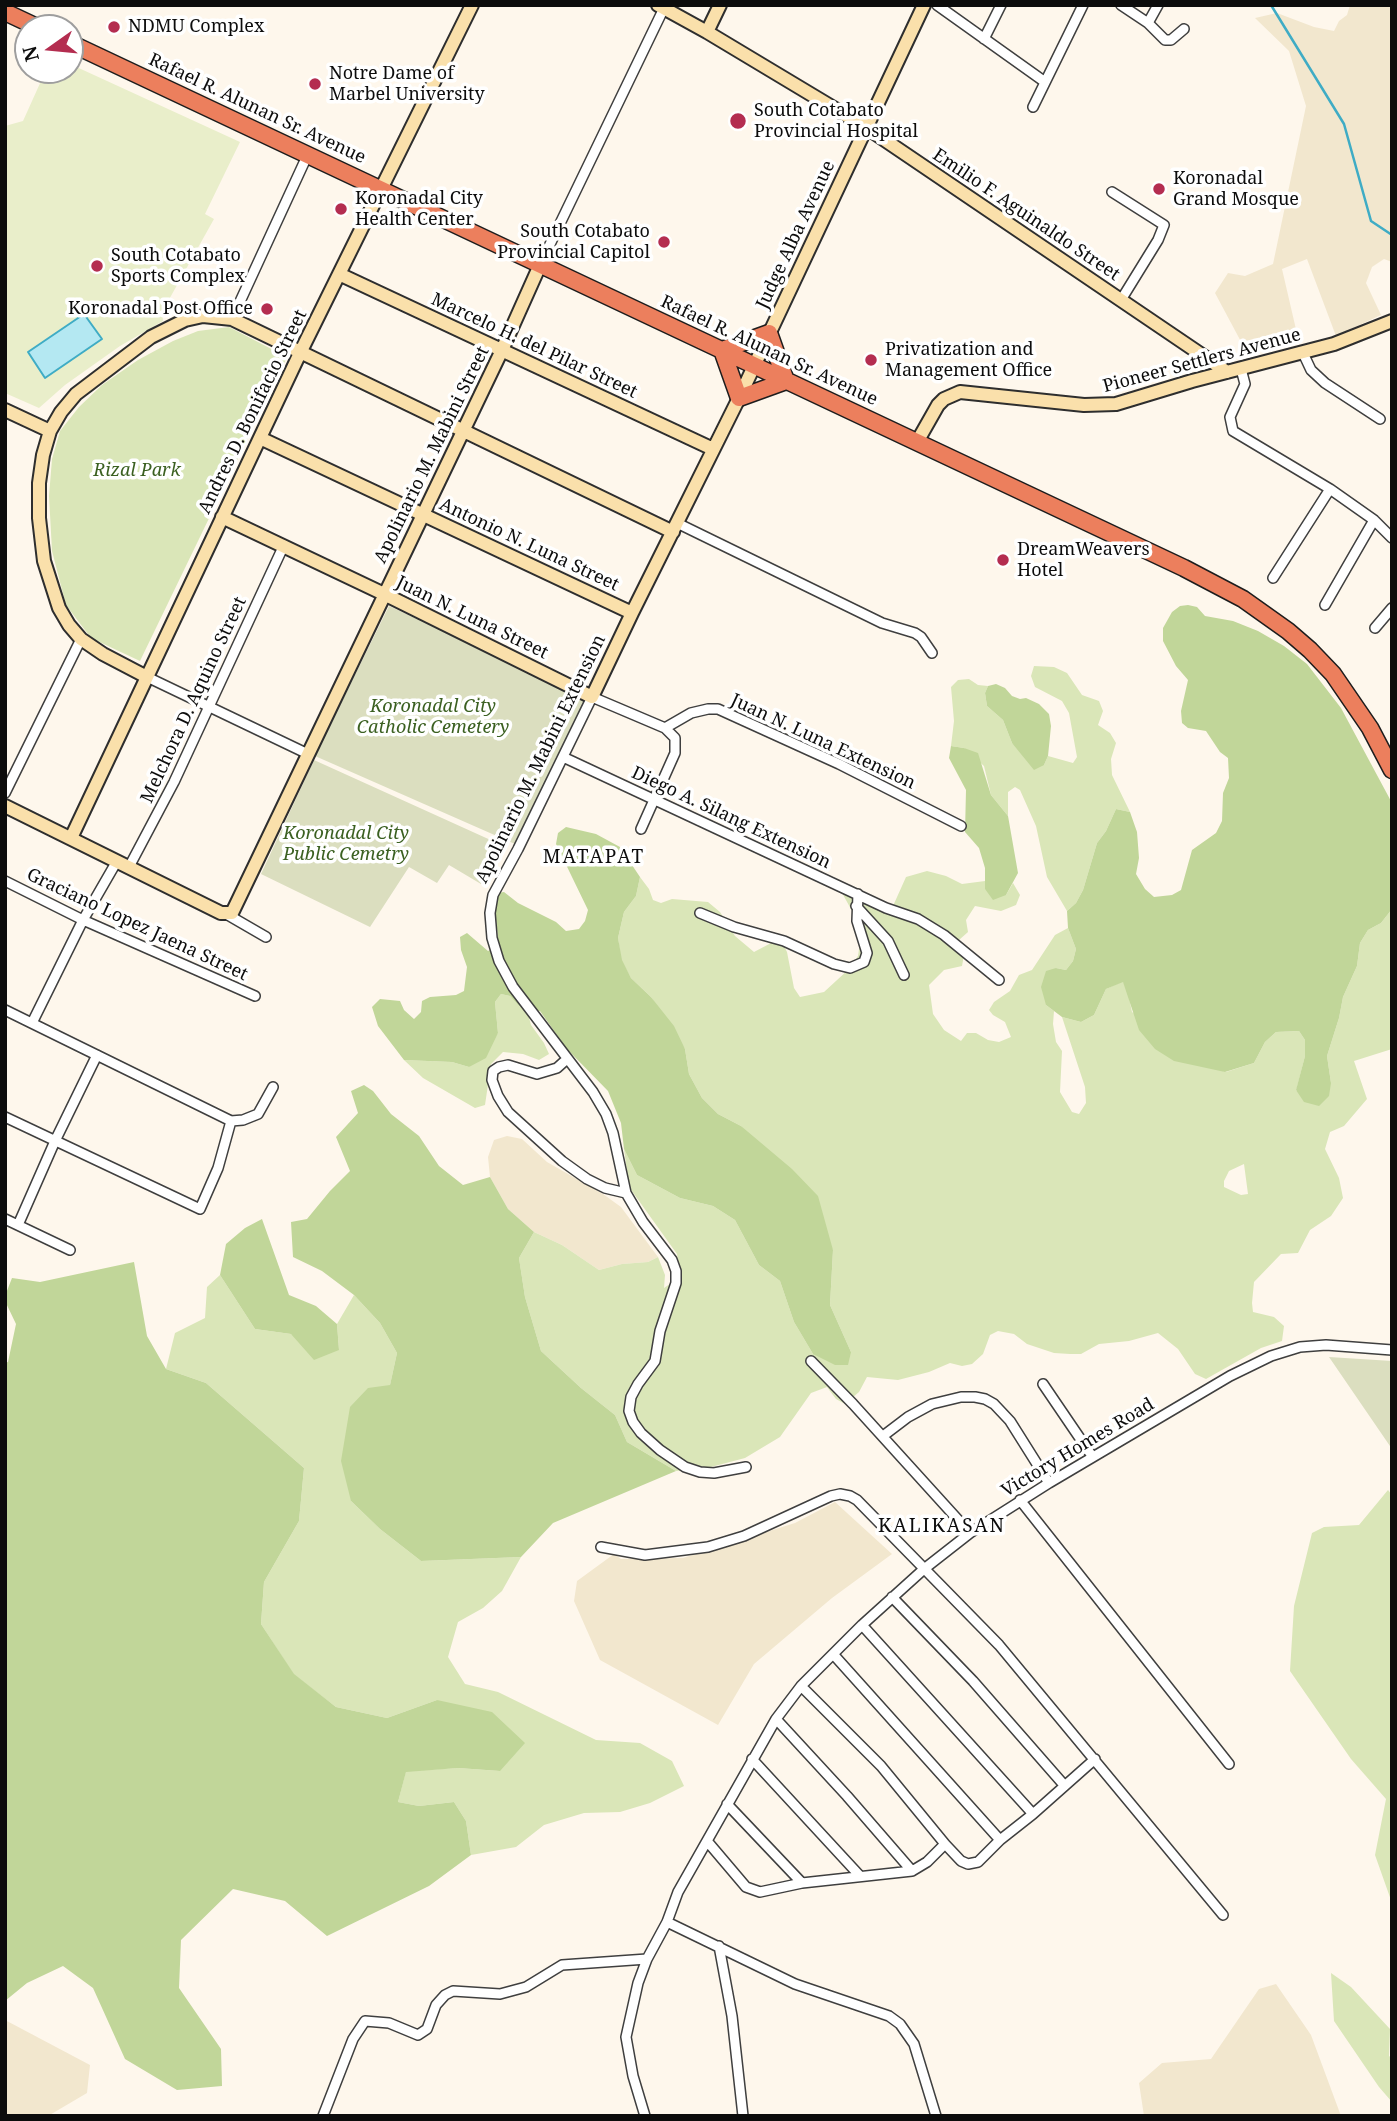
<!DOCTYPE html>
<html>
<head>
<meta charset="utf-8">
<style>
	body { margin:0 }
	#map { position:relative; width:1397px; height:2121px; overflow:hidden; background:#fef7ec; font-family:"Noto Serif",serif }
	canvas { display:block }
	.frame { position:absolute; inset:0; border:7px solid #0c0c0c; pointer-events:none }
	.north { position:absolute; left:14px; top:14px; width:70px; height:70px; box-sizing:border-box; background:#fff; border:2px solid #9e9e9e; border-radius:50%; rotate:255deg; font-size:19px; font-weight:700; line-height:28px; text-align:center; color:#0c0c0c }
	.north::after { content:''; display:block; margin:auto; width:24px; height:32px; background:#b42d50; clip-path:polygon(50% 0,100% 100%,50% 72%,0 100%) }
</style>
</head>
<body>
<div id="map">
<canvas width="1397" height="2121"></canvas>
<div class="frame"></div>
<div class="north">N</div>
</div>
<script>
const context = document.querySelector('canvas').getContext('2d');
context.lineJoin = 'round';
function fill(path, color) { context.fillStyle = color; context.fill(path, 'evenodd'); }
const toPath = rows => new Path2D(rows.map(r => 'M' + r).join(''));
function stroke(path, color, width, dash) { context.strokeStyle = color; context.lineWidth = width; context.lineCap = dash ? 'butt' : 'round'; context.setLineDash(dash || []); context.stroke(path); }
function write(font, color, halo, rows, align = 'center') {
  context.font = font + ' "Noto Serif",serif'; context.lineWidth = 7; context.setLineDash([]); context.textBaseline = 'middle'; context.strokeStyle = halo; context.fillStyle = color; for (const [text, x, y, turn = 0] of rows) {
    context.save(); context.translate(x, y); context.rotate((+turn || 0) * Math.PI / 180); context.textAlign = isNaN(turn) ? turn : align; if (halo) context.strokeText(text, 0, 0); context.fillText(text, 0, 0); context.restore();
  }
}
fill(toPath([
	[1350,5,1392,5,1392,262,1384,259,1372,267,1366,283,1381,315,1336,336,1307,259,1282,269,1298,338,1246,351,1215,293,1228,273,1245,276,1273,264,1306,106,1289,51,1255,18,1277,13,1314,27,1334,31,1339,21,1347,15],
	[507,1136,522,1139,547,1162,603,1194,621,1207,658,1257,648,1262,622,1264,599,1270,562,1245,534,1232,508,1209,490,1177,488,1157,494,1140],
	[835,1502,892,1554,832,1598,754,1664,718,1725,600,1660,574,1601,577,1581,614,1554,621,1559,683,1558,795,1523],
	[1276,1984,1311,2035,1341,2116,1144,2116,1139,2083,1162,2063,1211,2059,1259,1989],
	[5,2020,90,2065,87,2093,48,2116,5,2116]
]), '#f2e7ce');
fill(toPath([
	[229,327,287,357,140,661,91,638,66,605,52,551,49,496,52,459,60,431,79,407,102,385,138,360,173,341,198,331],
	[1034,666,1054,667,1067,673,1082,695,1099,701,1103,711,1098,725,1110,733,1116,743,1111,759,1112,775,1130,812,1116,809,1106,831,1097,843,1083,890,1076,903,1067,911,1047,877,1036,826,1020,790,1015,787,1008,792,1008,816,991,795,984,766,964,748,951,746,954,721,951,687,958,680,969,679,978,685,988,686,985,693,987,706,1003,720,1012,743,1044,765,1048,756,1073,763,1077,757,1069,713,1062,701,1035,687,1031,676],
	[927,871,946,876,962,884,985,881,985,889,1006,895,1013,883,1020,895,1016,905,1001,911,975,906,966,920,968,932,959,940,964,955,962,966,944,970,929,985,933,1014,944,1030,961,1041,967,1033,976,1033,988,1040,999,1042,1011,1037,1005,1022,993,1015,989,1010,994,1002,1010,991,1019,975,1032,970,1055,935,1068,928,1076,949,1073,961,1066,970,1056,968,1046,1005,1054,1011,1053,1024,1056,1042,1062,1051,1060,1092,1072,1112,1079,1114,1086,1103,1085,1087,1062,1017,1081,1022,1094,1015,1106,989,1123,981,1128,993,1132,1012,1210,1067,1226,1072,1254,1063,1265,1042,1276,1032,1299,1031,1305,1040,1305,1056,1296,1091,1331,1083,1327,1056,1339,1018,1343,997,1357,966,1360,943,1368,930,1381,923,1392,909,1392,1049,1354,1061,1367,1099,1344,1126,1330,1132,1325,1149,1339,1178,1343,1198,1331,1216,1310,1230,1298,1253,1281,1254,1254,1282,1252,1303,1253,1312,1274,1317,1284,1326,1282,1341,1261,1348,1206,1379,1195,1374,1178,1349,1158,1333,1129,1341,1099,1344,1081,1354,1070,1354,1054,1353,1027,1344,1014,1334,998,1331,990,1335,983,1354,972,1364,962,1366,950,1363,929,1372,898,1380,867,1377,859,1392,845,1404,836,1399,827,1387,811,1393,780,1437,745,1458,707,1468,676,1471,627,1442,615,1415,581,1388,541,1351,525,1297,519,1258,534,1232,562,1245,599,1270,622,1264,648,1262,658,1257,665,1275,664,1288,680,1277,677,1254,629,1187,624,1149,637,1175,680,1198,713,1206,735,1220,759,1265,780,1281,794,1322,813,1354,851,1352,830,1305,833,1250,741,1126,718,1114,702,1098,689,1074,685,1049,651,997,631,978,621,960,618,938,624,912,636,896,640,877,649,889,653,900,661,903,672,899,708,902,720,912,735,936,754,952,773,942,783,944,787,952,794,988,800,997,824,992,849,969,858,956,862,929,836,882,893,906,906,877],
	[1244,1164,1248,1194,1241,1195,1224,1187,1224,1181,1229,1171],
	[501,994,510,996,518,1005,527,1010,531,1025,544,1043,549,1054,539,1060,523,1054,503,1052,491,1064,485,1105,475,1108,423,1078,404,1060,452,1062,469,1067,498,1033,495,1002],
	[220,1275,255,1329,291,1334,339,1350,337,1324,354,1295,380,1323,397,1353,390,1385,351,1501,380,1529,421,1561,521,1557,502,1591,483,1608,458,1622,448,1657,465,1684,498,1692,596,1740,640,1743,672,1761,684,1786,650,1803,620,1812,584,1813,544,1825,516,1847,471,1855,466,1821,454,1802,419,1806,398,1802,406,1771,458,1768,500,1771,437,1700,387,1718,336,1707,294,1675,261,1624,264,1582,299,1521,304,1468,206,1383,166,1369,175,1333,205,1318,207,1287],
	[1388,1490,1392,1495,1392,1903,1375,1855,1386,1799,1351,1759,1290,1671,1294,1606,1312,1533,1324,1527,1359,1525],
	[1331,1973,1351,1987,1390,2029,1389,2056,1392,2058,1392,2102,1379,2087,1334,2021]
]), '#dae6b8');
fill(toPath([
	[1188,605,1197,607,1205,616,1233,621,1258,631,1284,646,1307,664,1341,708,1392,803,1392,909,1381,923,1368,930,1360,943,1357,966,1343,997,1339,1018,1327,1056,1331,1083,1329,1096,1319,1106,1304,1102,1296,1090,1305,1056,1305,1040,1299,1031,1276,1032,1265,1042,1254,1063,1225,1072,1174,1061,1155,1049,1139,1030,1123,982,1106,989,1094,1015,1081,1022,1062,1017,1046,1005,1041,987,1046,971,1056,968,1066,970,1073,961,1076,949,1068,928,1067,911,1076,903,1083,890,1097,843,1106,831,1116,809,1130,812,1137,832,1139,858,1136,874,1145,889,1154,897,1172,895,1181,890,1192,850,1216,833,1222,821,1223,793,1229,778,1228,758,1220,752,1206,731,1188,728,1182,723,1181,711,1188,680,1176,666,1163,641,1163,628,1172,612,1180,606],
	[996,684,1005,688,1012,696,1020,699,1026,698,1039,704,1049,714,1051,726,1048,756,1044,765,1034,770,1012,743,1003,720,987,706,985,693,988,686],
	[951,746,964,748,978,753,991,795,1008,816,1018,873,1006,895,993,900,985,889,985,868,979,848,965,832,966,790,949,758],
	[566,827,596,834,620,847,640,877,636,896,624,912,618,938,622,960,631,978,651,997,674,1026,685,1049,689,1074,702,1098,718,1114,741,1126,792,1169,818,1196,833,1250,830,1305,851,1352,848,1365,835,1365,813,1354,794,1322,780,1281,759,1265,735,1220,713,1206,680,1198,637,1175,624,1149,621,1123,608,1091,566,1048,540,1011,527,1010,518,1005,510,996,501,994,495,1002,498,1033,486,1058,469,1067,452,1062,404,1060,378,1026,372,1007,380,999,400,1001,404,1010,414,1019,421,1012,422,1001,430,997,456,995,464,991,467,967,461,950,460,937,467,933,488,951,499,946,495,910,497,893,504,892,518,903,556,922,566,931,579,929,585,921,588,910,556,844,558,833],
	[364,1085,373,1091,391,1114,419,1136,439,1166,463,1185,490,1177,508,1209,534,1232,519,1258,525,1297,541,1351,581,1388,615,1415,627,1442,676,1471,553,1523,521,1557,421,1561,380,1529,351,1501,341,1461,350,1407,368,1388,390,1385,397,1353,380,1323,354,1295,322,1271,293,1257,291,1222,307,1219,330,1191,350,1171,336,1137,358,1113,351,1091],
	[262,1219,289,1295,316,1306,337,1324,339,1350,314,1360,291,1334,255,1329,220,1275,226,1244,245,1228],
	[134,1262,147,1336,166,1369,206,1383,304,1468,299,1521,264,1582,261,1624,294,1674,336,1707,387,1718,437,1700,492,1712,525,1743,500,1771,458,1768,406,1772,398,1802,419,1806,454,1802,466,1821,471,1855,429,1886,327,1936,285,1901,233,1889,181,1940,179,1988,221,2049,222,2086,177,2090,125,2059,93,1988,63,1966,27,1983,5,2001,5,1363,8,1362,16,1324,5,1301,5,1296,12,1278,40,1282]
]), '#c1d699');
fill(toPath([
	[389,606,588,698,515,844,315,756],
	[314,760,506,847,481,884,449,865,437,883,409,867,370,927,261,874],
	[1329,1357,1392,1361,1392,1449]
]), '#dbdebf');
fill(toPath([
	[70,64,240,142,205,214,214,219,162,312,163,321,120,346,65,385,39,408,5,393,5,126,23,121,46,70,70,70]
]), '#e9eeca');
const water = toPath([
	[84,314,102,339,45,378,28,352,84,314]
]);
fill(water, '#b4e8f2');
stroke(water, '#3facc5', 2);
stroke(toPath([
	[1271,5,1344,124,1371,221,1392,235]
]), '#3facc5', 2.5);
const street = toPath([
	[937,5,1045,82],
	[1121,5,1148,23,1165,40,1171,40,1184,29],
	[1148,23,1158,5],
	[984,39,1001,5],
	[1033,107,1083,5],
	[1112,192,1164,225,1158,240,1121,300],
	[540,265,664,8],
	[232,319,308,154],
	[1303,353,1311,370,1325,383,1380,419],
	[1241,369,1245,384,1230,417,1233,431,1330,489,1374,520,1392,538],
	[677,523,882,623,915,633,921,637,932,653],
	[1273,578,1330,489],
	[1325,605,1374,520],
	[1375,628,1392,608],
	[145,676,308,754],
	[665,728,691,713,708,709,718,709,839,764,961,826],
	[563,757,886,908,918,919,944,935,999,980],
	[5,793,81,639],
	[641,829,675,753,675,738,665,728,592,697,518,849,493,895,490,913,492,938,499,961,513,987,593,1092,606,1114,613,1133,626,1193,643,1222,672,1260,676,1271,676,1283,660,1331,655,1361,638,1384,631,1397,629,1411,633,1422,641,1433,660,1450,685,1467,700,1472,714,1473,746,1467],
	[129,867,174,782,284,545],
	[5,881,83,920,255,996],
	[856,906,888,941,904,975],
	[700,913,734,927,784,941,834,964,850,968,864,962,867,953,857,921,858,894],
	[228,915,266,937],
	[5,1010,231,1121,243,1120,258,1114,273,1087],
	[32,1023,83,920,117,861],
	[567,1059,557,1068,537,1074,508,1065,499,1067,493,1071,492,1080,498,1096,508,1112,562,1161,587,1179,605,1188,626,1193],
	[5,1117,200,1209,218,1168,231,1121],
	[5,1219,70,1250],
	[18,1225,55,1141,97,1055],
	[811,1361,853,1404,970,1533],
	[1043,1384,1092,1456],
	[883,1436,908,1417,932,1404,961,1397,975,1397,985,1399,994,1404,1010,1421,1049,1483],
	[1020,1500,1229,1764],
	[601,1547,645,1555,708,1547,744,1536,831,1496,840,1494,850,1496,857,1500,999,1645,1223,1915],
	[892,1597,973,1681,1064,1785],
	[862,1625,1033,1814],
	[833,1654,1000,1840],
	[801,1686,881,1766,945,1844],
	[776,1719,847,1796,912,1871],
	[752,1759,860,1876],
	[727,1804,802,1883],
	[707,1841,746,1887,760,1892,802,1883,912,1871,927,1862,945,1844,961,1861,968,1864,978,1862,1000,1840,1033,1814,1095,1759],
	[667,1922,795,1984,889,2016,900,2024,914,2044,936,2116],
	[719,1946,732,2016,743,2116],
	[323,2116,353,2039,365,2021,389,2023,418,2035,427,2029,436,2005,445,1995,453,1991,500,1994,526,1987,562,1965,647,1959],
	[645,2116,633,2076,626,2037,638,1983,647,1959,667,1922,678,1892,776,1719,801,1686,862,1625,924,1569,970,1533,1049,1483,1230,1376,1271,1356,1300,1347,1326,1345,1392,1350]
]);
const secondary = toPath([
	[658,5,707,32,867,128,1227,372],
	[707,32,720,5],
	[339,274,713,449],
	[5,410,50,431],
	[260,438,632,613],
	[917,442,938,405,944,399,960,392,1084,405,1116,404,1192,381,1334,344,1392,321],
	[222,517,384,594,592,697,632,613,739,398,924,5],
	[145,676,103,654,81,639,69,625,59,608,44,561,39,518,39,483,43,455,50,431,61,412,76,394,151,337,185,320,203,316,232,319,673,532],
	[5,806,221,913,232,913,502,350,540,265],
	[71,838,300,353,472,5]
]);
const highway = toPath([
	[5,12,39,28],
	[70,43,1184,568,1243,599,1288,631,1310,650,1333,674,1370,728,1392,770],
	[769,333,786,381,739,398,722,350,769,333]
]);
stroke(street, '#3f3f3f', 12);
stroke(secondary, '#2e2e2e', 16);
stroke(highway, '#1d1d1d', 19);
stroke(street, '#fff', 9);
stroke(secondary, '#fae0ab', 12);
stroke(highway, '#ec7f5d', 16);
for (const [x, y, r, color] of [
	[114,27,7,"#b42d50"],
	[315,84,7,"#b42d50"],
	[738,121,9,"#b42d50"],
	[1159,189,7,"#b42d50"],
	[341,209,7,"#b42d50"],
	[664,242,7,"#b42d50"],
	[97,266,7,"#b42d50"],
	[267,309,7,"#b42d50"],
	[871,360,7,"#b42d50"],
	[1003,560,7,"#b42d50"]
]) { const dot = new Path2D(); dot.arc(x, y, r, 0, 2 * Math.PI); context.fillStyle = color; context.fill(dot); stroke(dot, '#fff', 2.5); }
write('18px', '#0c0c0c', '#fff', [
	["NDMU Complex",128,27],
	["Notre Dame of",329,74],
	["Marbel University",329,95],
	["South Cotabato",754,111],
	["Provincial Hospital",754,132],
	["Koronadal",1173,179],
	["Grand Mosque",1173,200],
	["Koronadal City",355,199],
	["Health Center",355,220],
	["South Cotabato",650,232,"right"],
	["Provincial Capitol",650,253,"right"],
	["South Cotabato",111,256],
	["Sports Complex",111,277],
	["Koronadal Post Office",253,309,"right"],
	["Privatization and",885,350],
	["Management Office",885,371],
	["DreamWeavers",1017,550],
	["Hotel",1017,571]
], 'left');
write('18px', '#0c0c0c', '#fff', [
	["Rafael R. Alunan Sr. Avenue",257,109,25],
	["Emilio F. Aguinaldo Street",1026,215,34],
	["Judge Alba Avenue",796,235,-65],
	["Marcelo H. del Pilar Street",534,346,25],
	["Rafael R. Alunan Sr. Avenue",769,351,25],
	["Pioneer Settlers Avenue",1202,361,-15],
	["Andres D. Bonifacio Street",253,412,-64],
	["Apolinario M. Mabini Street",432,455,-64],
	["Antonio N. Luna Street",529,545,25],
	["Juan N. Luna Street",472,618,26],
	["Melchora D. Aquino Street",194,700,-65],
	["Juan N. Luna Extension",823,742,25],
	["Apolinario M. Mabini Extension",541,759,-64],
	["Diego A. Silang Extension",731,818,25],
	["Graciano Lopez Jaena Street",137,925,25],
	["Victory Homes Road",1078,1448,-31]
]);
write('italic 18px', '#3b6021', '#fff', [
	["Rizal Park",137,471],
	["Koronadal City",433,707],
	["Catholic Cemetery",433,728],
	["Koronadal City",346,834],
	["Public Cemetry",346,855]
]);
context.letterSpacing = '2px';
write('19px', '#0c0c0c', '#fff', [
	["MATAPAT",594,858],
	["KALIKASAN",942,1527]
]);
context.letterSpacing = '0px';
</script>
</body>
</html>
